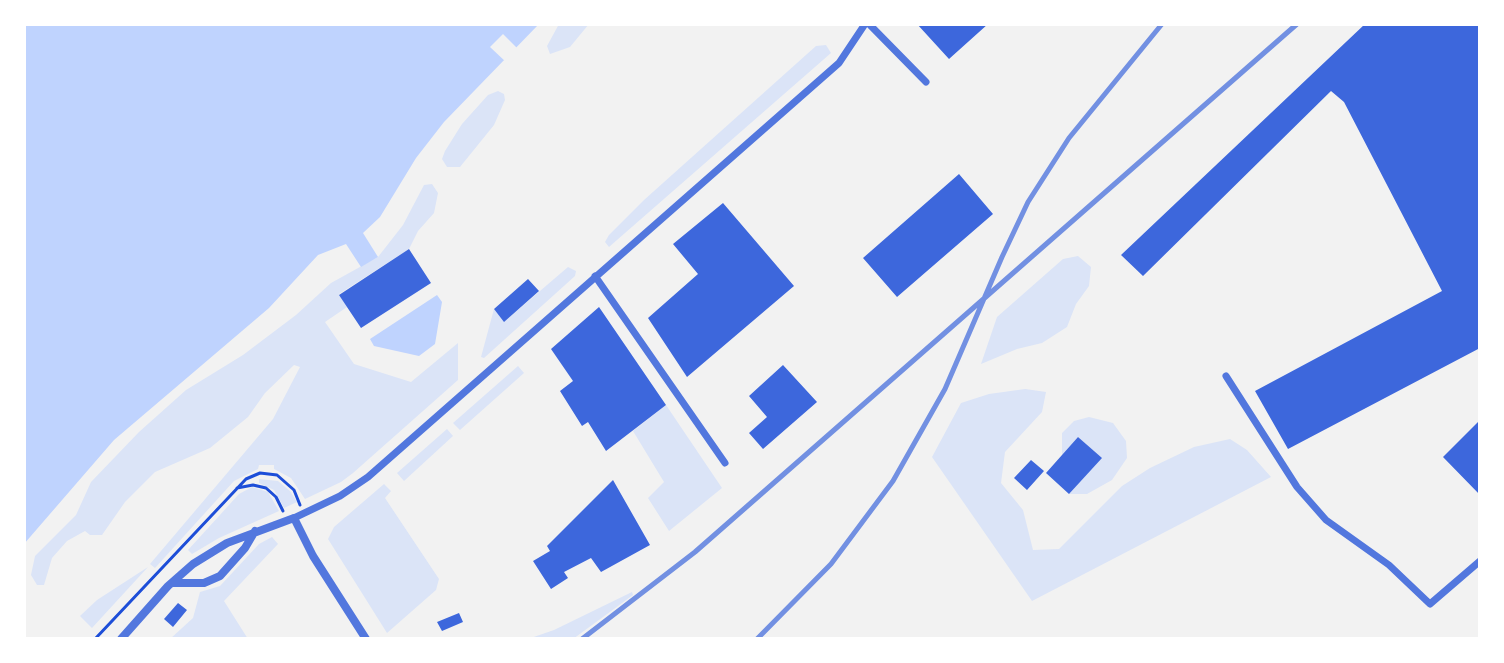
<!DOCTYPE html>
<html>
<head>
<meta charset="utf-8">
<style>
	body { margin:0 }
	#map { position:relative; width:1504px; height:663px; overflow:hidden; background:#f2f2f2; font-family:"Fira Sans",sans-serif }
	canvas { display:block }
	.frame { position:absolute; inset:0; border:26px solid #fff; pointer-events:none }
</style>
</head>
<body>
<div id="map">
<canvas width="1504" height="663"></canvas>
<div class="frame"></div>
</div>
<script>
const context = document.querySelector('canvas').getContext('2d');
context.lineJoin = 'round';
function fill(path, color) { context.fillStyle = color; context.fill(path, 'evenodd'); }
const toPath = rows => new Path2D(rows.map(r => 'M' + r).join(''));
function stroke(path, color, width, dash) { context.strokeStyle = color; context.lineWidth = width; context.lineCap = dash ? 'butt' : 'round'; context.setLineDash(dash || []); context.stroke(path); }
fill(toPath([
	[559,24,589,24,570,47,550,54,547,46],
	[826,45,831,53,609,247,605,242,609,235,644,200,816,46],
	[498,91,504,94,505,100,494,125,460,167,447,167,442,159,445,151,462,124,488,95],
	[432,184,438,193,434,213,418,231,409,249,339,294,347,307,325,322,354,364,411,382,458,343,458,380,353,473,341,482,305,499,291,478,274,469,274,465,259,465,258,469,234,481,155,568,150,564,273,419,300,367,294,365,265,393,248,417,210,448,155,472,125,502,102,535,90,535,85,531,67,541,52,558,44,585,37,585,31,575,35,556,76,515,91,482,139,432,186,390,243,355,296,315,331,283,378,257,403,225,424,185],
	[1078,256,1091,267,1089,286,1076,304,1067,327,1042,343,1017,349,981,364,997,317,1063,259],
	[568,267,576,271,575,276,484,358,481,357,494,309,505,321],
	[518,366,524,373,460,430,453,423],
	[1025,389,1046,392,1042,412,1005,452,1001,483,1023,510,1033,550,1059,549,1122,486,1150,468,1194,447,1230,439,1247,450,1271,477,1032,601,932,457,961,403,989,394],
	[666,405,722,488,669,531,648,498,664,482,633,431],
	[1089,417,1113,423,1126,441,1127,458,1112,480,1087,494,1069,494,1101,458,1078,437,1062,455,1062,433,1074,421],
	[447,429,453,436,404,481,397,473],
	[259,479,278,481,290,491,297,502,284,508,274,490,259,483],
	[384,484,391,491,385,498,439,579,436,590,387,633,328,539,334,527],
	[252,487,268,492,279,511,219,538,192,554,188,550,239,494],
	[272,537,278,544,224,601,248,639,170,639,193,618,200,592,220,586,259,544],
	[148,567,92,628,80,616,97,600],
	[632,592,633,595,573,639,528,639,554,630]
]), '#dbe4f7');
fill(toPath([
	[24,24,539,24,444,122,416,158,380,217,363,233,378,257,361,267,346,244,318,255,269,308,114,440,24,544],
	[437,295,442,302,435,344,419,356,374,346,370,339]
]), '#bfd3fe');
fill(toPath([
	[503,34,519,50,507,63,490,47]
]), '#f2f2f2');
fill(toPath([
	[917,24,988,24,949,59],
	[1365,24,1480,24,1480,348,1288,449,1255,391,1442,291,1344,102,1331,91,1143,276,1121,255],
	[959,174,993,214,897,297,863,258],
	[723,203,794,286,687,377,648,318,698,274,673,244],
	[409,249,431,283,361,328,339,295],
	[528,279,539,291,504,322,494,309],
	[599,307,666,405,606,451,588,422,582,426,560,391,573,381,551,349],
	[783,365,817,402,763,449,749,433,767,417,749,396],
	[1480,420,1480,495,1443,457],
	[1078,437,1102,458,1069,494,1046,473],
	[1031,460,1044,471,1027,490,1014,478],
	[613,480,650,545,601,572,591,558,564,572,568,578,551,589,533,561,550,551,547,546],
	[178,603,187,610,173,627,164,619],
	[459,613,463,622,442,631,437,622]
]), '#3d67dc');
stroke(toPath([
	[237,488,253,485,266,488,276,497,283,511],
	[95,639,246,479,260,473,277,475,294,490,300,505]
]), '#1d4ed8', 3);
stroke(toPath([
	[869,24,926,82],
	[595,276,725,463],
	[1226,376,1297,487,1326,520,1389,565,1430,604,1480,561],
	[294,518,340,496,368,477,839,63,865,24]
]), '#5277de', 7);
stroke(toPath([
	[172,583,204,583,220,576,245,548,255,531],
	[121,639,168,586,193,564,227,543,294,518,313,556,366,639]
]), '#5277de', 8);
stroke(toPath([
	[582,639,695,552,1297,24],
	[757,639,831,564,893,481,945,389,1002,257,1028,202,1069,138,1162,24]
]), '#7290e2', 5);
</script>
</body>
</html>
